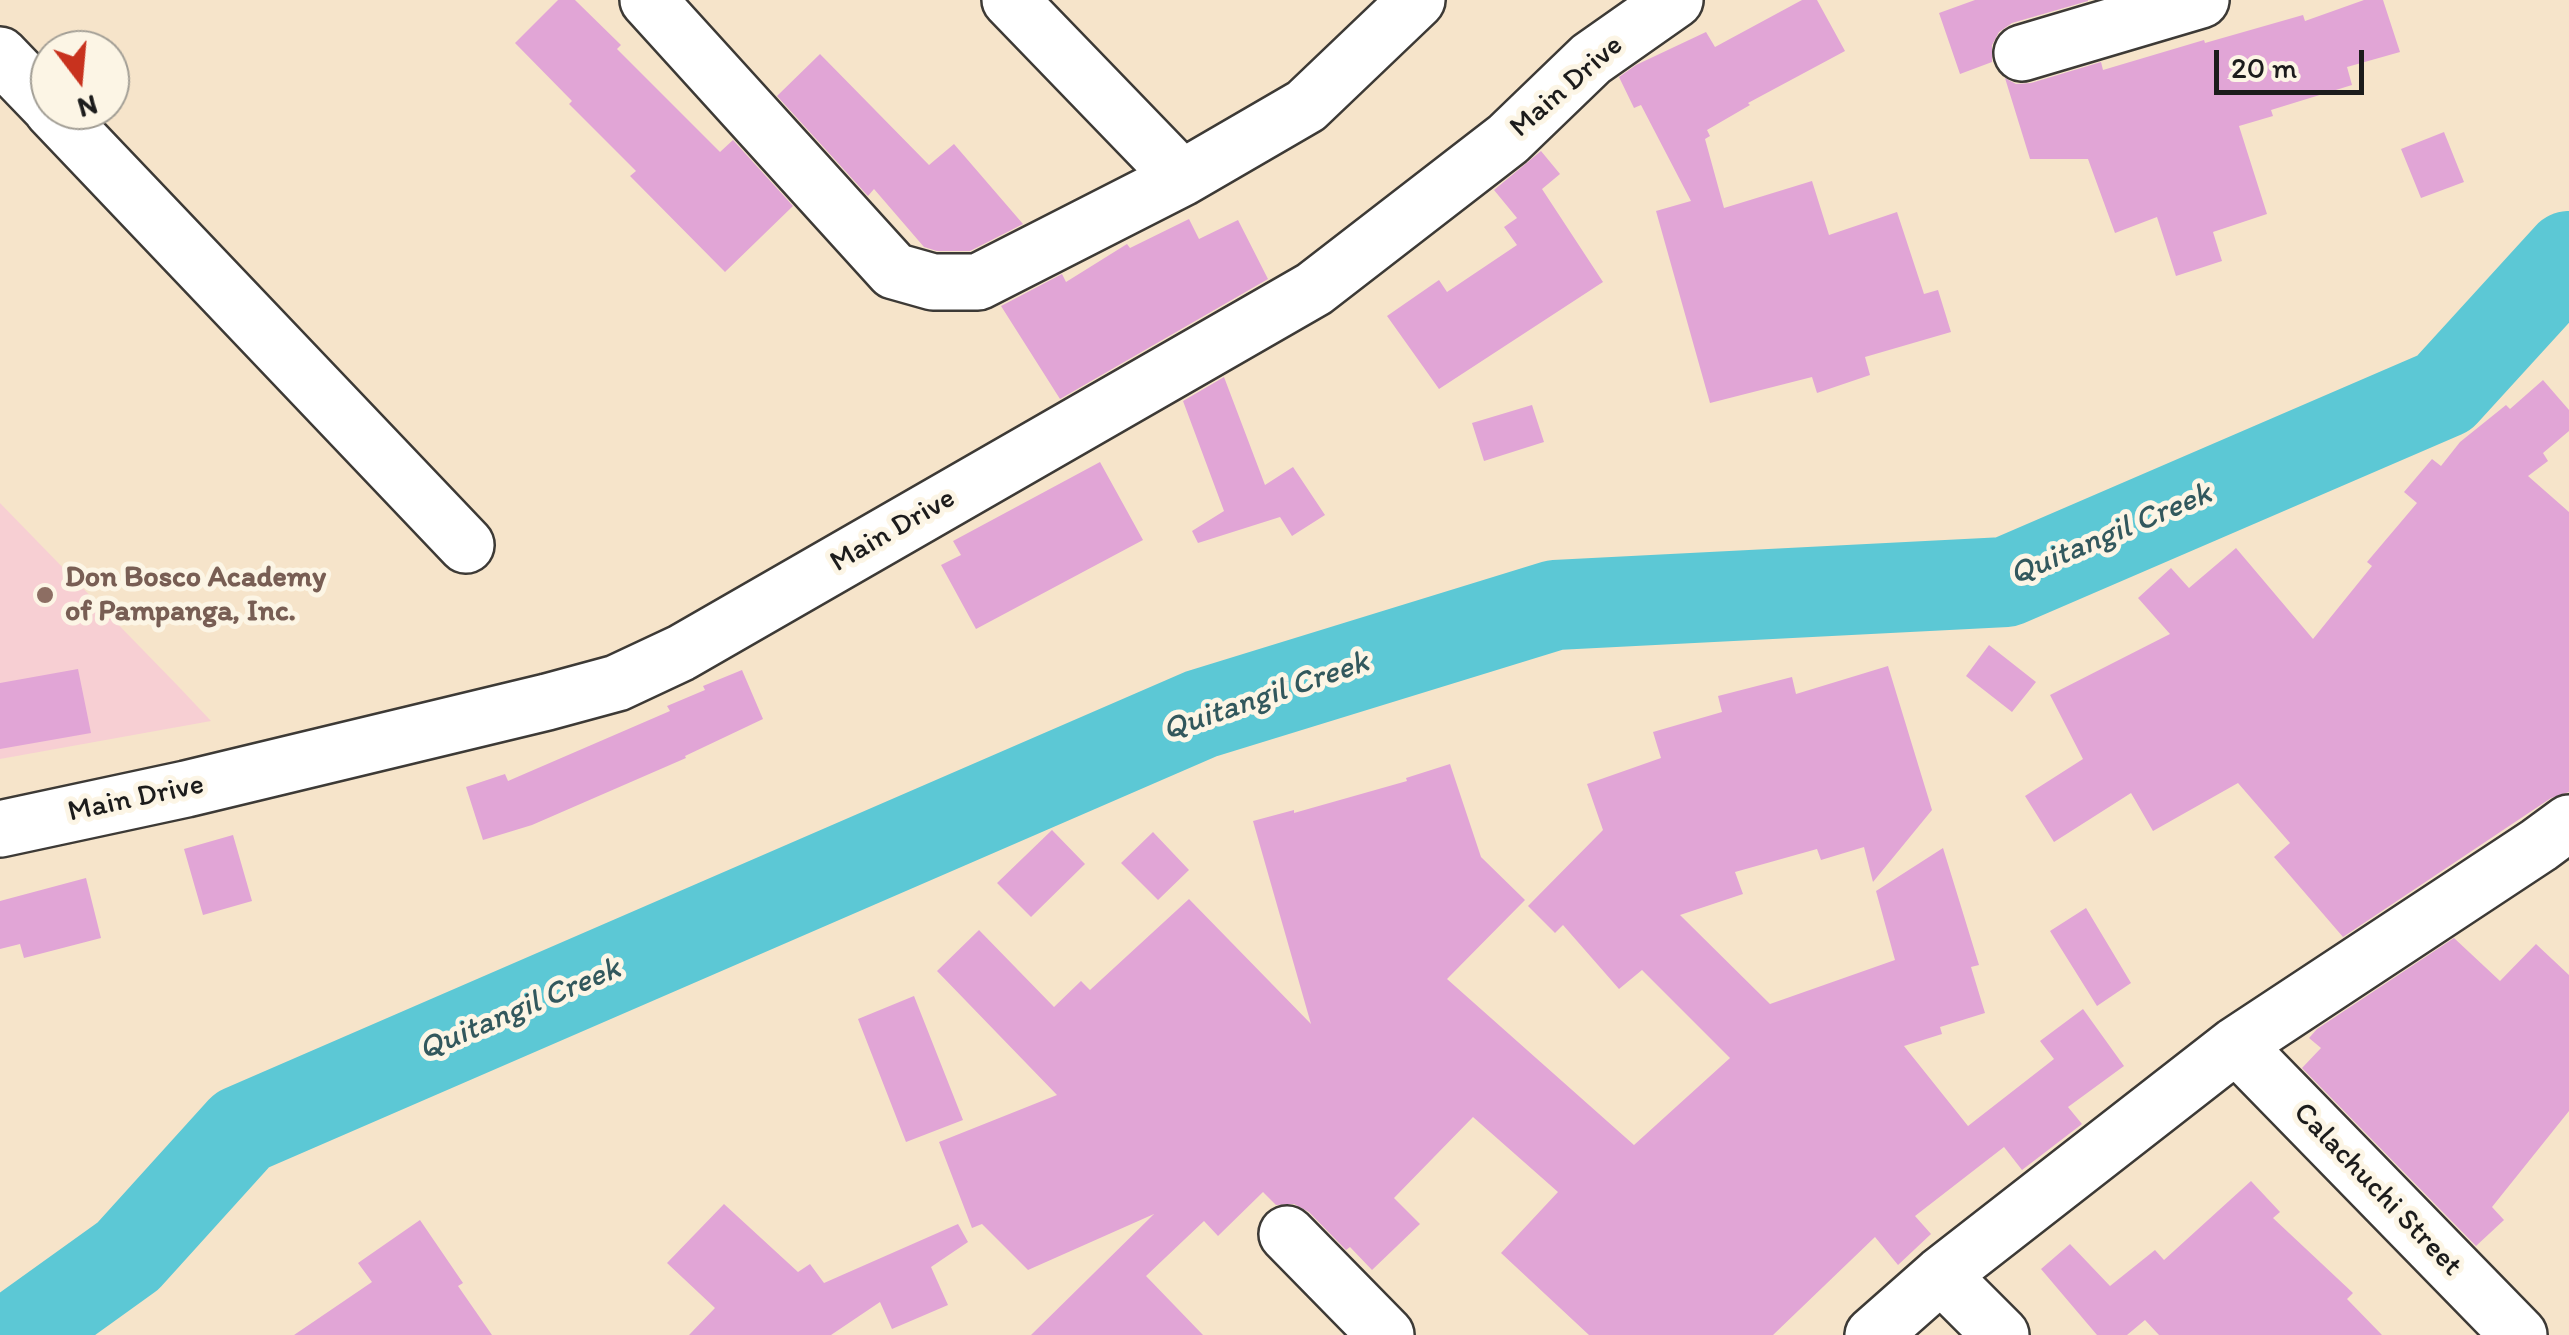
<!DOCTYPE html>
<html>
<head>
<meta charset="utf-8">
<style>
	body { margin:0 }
	#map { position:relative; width:2569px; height:1335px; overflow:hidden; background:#f6e4ca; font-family:Itim,sans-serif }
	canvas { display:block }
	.north { position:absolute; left:30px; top:30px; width:100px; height:100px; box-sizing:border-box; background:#fcf5e5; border:2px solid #a29e95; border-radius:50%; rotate:164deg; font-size:28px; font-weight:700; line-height:40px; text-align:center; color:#1c1c1c }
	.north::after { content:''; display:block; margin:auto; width:35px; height:45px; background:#c8321e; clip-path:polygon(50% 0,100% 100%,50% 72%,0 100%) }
	.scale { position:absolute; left:2214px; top:50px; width:150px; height:45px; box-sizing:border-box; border:5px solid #1c1c1c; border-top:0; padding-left:12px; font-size:30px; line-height:35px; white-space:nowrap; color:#1c1c1c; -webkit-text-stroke:8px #fcf5e5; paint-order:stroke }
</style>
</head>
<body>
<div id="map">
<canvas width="2569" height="1335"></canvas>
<div class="north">N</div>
<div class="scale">20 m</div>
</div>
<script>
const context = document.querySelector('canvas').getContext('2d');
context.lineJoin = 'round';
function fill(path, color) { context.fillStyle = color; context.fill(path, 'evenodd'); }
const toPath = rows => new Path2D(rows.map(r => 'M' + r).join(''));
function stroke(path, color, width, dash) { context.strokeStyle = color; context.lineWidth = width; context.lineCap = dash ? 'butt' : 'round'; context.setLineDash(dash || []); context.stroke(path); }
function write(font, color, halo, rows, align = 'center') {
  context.font = font + ' Itim,sans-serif'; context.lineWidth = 10; context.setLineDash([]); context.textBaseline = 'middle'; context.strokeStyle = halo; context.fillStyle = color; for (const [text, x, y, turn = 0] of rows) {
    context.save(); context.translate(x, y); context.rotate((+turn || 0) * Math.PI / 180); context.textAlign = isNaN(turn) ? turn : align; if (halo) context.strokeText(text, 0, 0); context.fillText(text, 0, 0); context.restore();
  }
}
fill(toPath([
	[0,503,179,687,211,721,0,759]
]), '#f7cfd3');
stroke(toPath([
	[18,1335,128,1256,242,1130,1201,714,1555,605,2006,582,2444,393,2569,256]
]), '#5cc8d5', 90);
fill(toPath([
	[558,0,575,0,621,45,617,49,720,152,733,140,793,206,725,272,630,176,636,171,569,104,572,101,515,43],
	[1802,0,1817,0,1845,51,1748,103,1750,105,1707,130,1710,136,1705,139,1724,208,1812,181,1829,235,1897,212,1924,294,1938,290,1951,332,1865,357,1870,375,1817,393,1812,377,1710,403,1656,211,1691,201,1641,105,1634,108,1619,77,1636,65,1706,32,1715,47],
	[1975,0,2088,0,2088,1,2012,23,1999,32,1992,45,1992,62,1960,74,1939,13],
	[2364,0,2383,0,2400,52,2347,67,2352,85,2271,110,2273,116,2239,126,2267,214,2213,232,2222,261,2176,276,2157,217,2115,233,2088,159,2030,159,2005,78,2016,84,2031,83,2101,62,2103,70,2204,40,2205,43,2303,15,2305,21],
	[820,54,929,165,954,144,1023,224,970,251,937,251,924,247,874,189,868,196,777,96],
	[2444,132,2464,182,2421,198,2401,149],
	[1541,151,1560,174,1542,189,1603,282,1439,389,1387,316,1439,280,1447,292,1517,245,1504,227,1517,218,1494,190],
	[1189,219,1199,239,1238,220,1268,279,1060,399,1001,306,1062,274,1066,282,1127,244,1130,248],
	[1224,377,1265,485,1293,467,1325,515,1292,536,1280,517,1198,543,1192,531,1224,511,1183,401],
	[2543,380,2569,410,2569,431,2543,453,2548,461,2528,476,2569,512,2569,792,2551,798,2343,937,2274,857,2290,843,2238,783,2153,831,2131,793,2054,842,2025,796,2083,759,2050,695,2170,634,2138,598,2171,568,2189,588,2236,548,2313,639,2372,566,2367,562,2417,503,2404,492,2432,459,2441,466,2460,442,2506,405,2510,409],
	[1532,405,1544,442,1484,461,1472,423],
	[1100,462,1143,540,976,629,941,565,961,555,953,541],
	[1989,645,2036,682,2012,712,1966,676],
	[1888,666,1932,810,1873,882,1864,847,1821,860,1817,849,1735,872,1743,894,1680,915,1770,1004,1895,960,1876,891,1943,848,1979,965,1971,967,1985,1013,1940,1027,1942,1034,1904,1046,1968,1126,2054,1059,2040,1041,2083,1009,2124,1066,2068,1107,2082,1124,2022,1170,2004,1147,1915,1216,1931,1234,1898,1265,1875,1237,1773,1335,1589,1335,1501,1253,1558,1192,1473,1117,1394,1198,1420,1224,1372,1270,1350,1247,1346,1250,1309,1212,1294,1204,1276,1205,1263,1192,1218,1236,1204,1221,1146,1276,1203,1335,1031,1335,1154,1214,1028,1270,982,1224,972,1228,939,1142,1057,1095,937,971,979,930,1054,1007,1081,981,1090,990,1189,899,1311,1024,1253,821,1294,810,1294,813,1407,781,1406,778,1450,764,1481,857,1525,900,1447,979,1634,1145,1730,1058,1642,970,1619,989,1563,925,1555,933,1528,906,1603,830,1587,784,1661,758,1653,732,1722,712,1718,696,1792,677,1796,694],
	[78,669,91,733,0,749,0,683],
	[742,670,763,719,685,756,686,758,532,825,483,840,466,787,505,774,508,781,670,711,667,706,705,690,703,686],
	[1052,830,1085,864,1031,917,997,883],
	[1153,832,1189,870,1158,900,1121,863],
	[233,835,252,901,203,915,184,849],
	[86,878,101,938,24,958,20,944,0,949,0,901],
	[2086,908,2131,983,2097,1006,2050,931],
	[2454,938,2500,981,2536,944,2569,975,2569,1111,2492,1207,2504,1220,2476,1246,2302,1068,2321,1048,2309,1038,2317,1029],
	[914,996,963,1120,906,1142,858,1019],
	[2251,1181,2280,1212,2273,1218,2353,1293,2347,1299,2382,1335,2159,1335,2145,1320,2127,1335,2097,1335,2041,1269,2070,1244,2110,1286,2155,1250,2164,1260],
	[724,1204,798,1272,810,1264,824,1283,958,1224,968,1242,931,1267,948,1305,892,1329,880,1302,831,1335,689,1335,715,1308,667,1263],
	[420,1220,463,1283,458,1286,492,1335,294,1335,372,1282,358,1263]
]), '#e1a5d6');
const minor = toPath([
	[648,0,894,271,933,282,978,282,1182,178,1306,106,1417,0],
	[1010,0,1182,178],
	[2022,53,2201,0],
	[0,55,50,107],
	[52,110,466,545],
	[0,829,186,789,547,702,617,683,681,653,1314,289,1508,139,1591,59,1675,0],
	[2236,1045,2519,1335],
	[1287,1234,1386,1335],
	[1941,1275,2001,1335],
	[1873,1335,1941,1275,2236,1045,2539,845,2569,823]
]);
stroke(minor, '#3d3a36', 60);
stroke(minor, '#fff', 55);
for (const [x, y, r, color] of [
	[45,595,10,"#8d6e63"]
]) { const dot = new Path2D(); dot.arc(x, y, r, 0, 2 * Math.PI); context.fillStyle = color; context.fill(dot); stroke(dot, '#fcf5e5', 4); }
write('30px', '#1c1c1c', '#fcf5e5', [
	["Main Drive",1567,87,-41],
	["Main Drive",893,531,-30],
	["Main Drive",136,799,-12],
	["Calachuchi Street",2377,1190,46]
]);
write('bold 30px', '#785e54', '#fcf5e5', [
	["Don Bosco Academy",65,578],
	["of Pampanga, Inc.",65,612]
], 'left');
write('italic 32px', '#32585d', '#fcf5e5', [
	["Quitangil Creek",2111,535,-23],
	["Quitangil Creek",1266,697,-19],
	["Quitangil Creek",520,1010,-23]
]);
</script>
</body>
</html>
